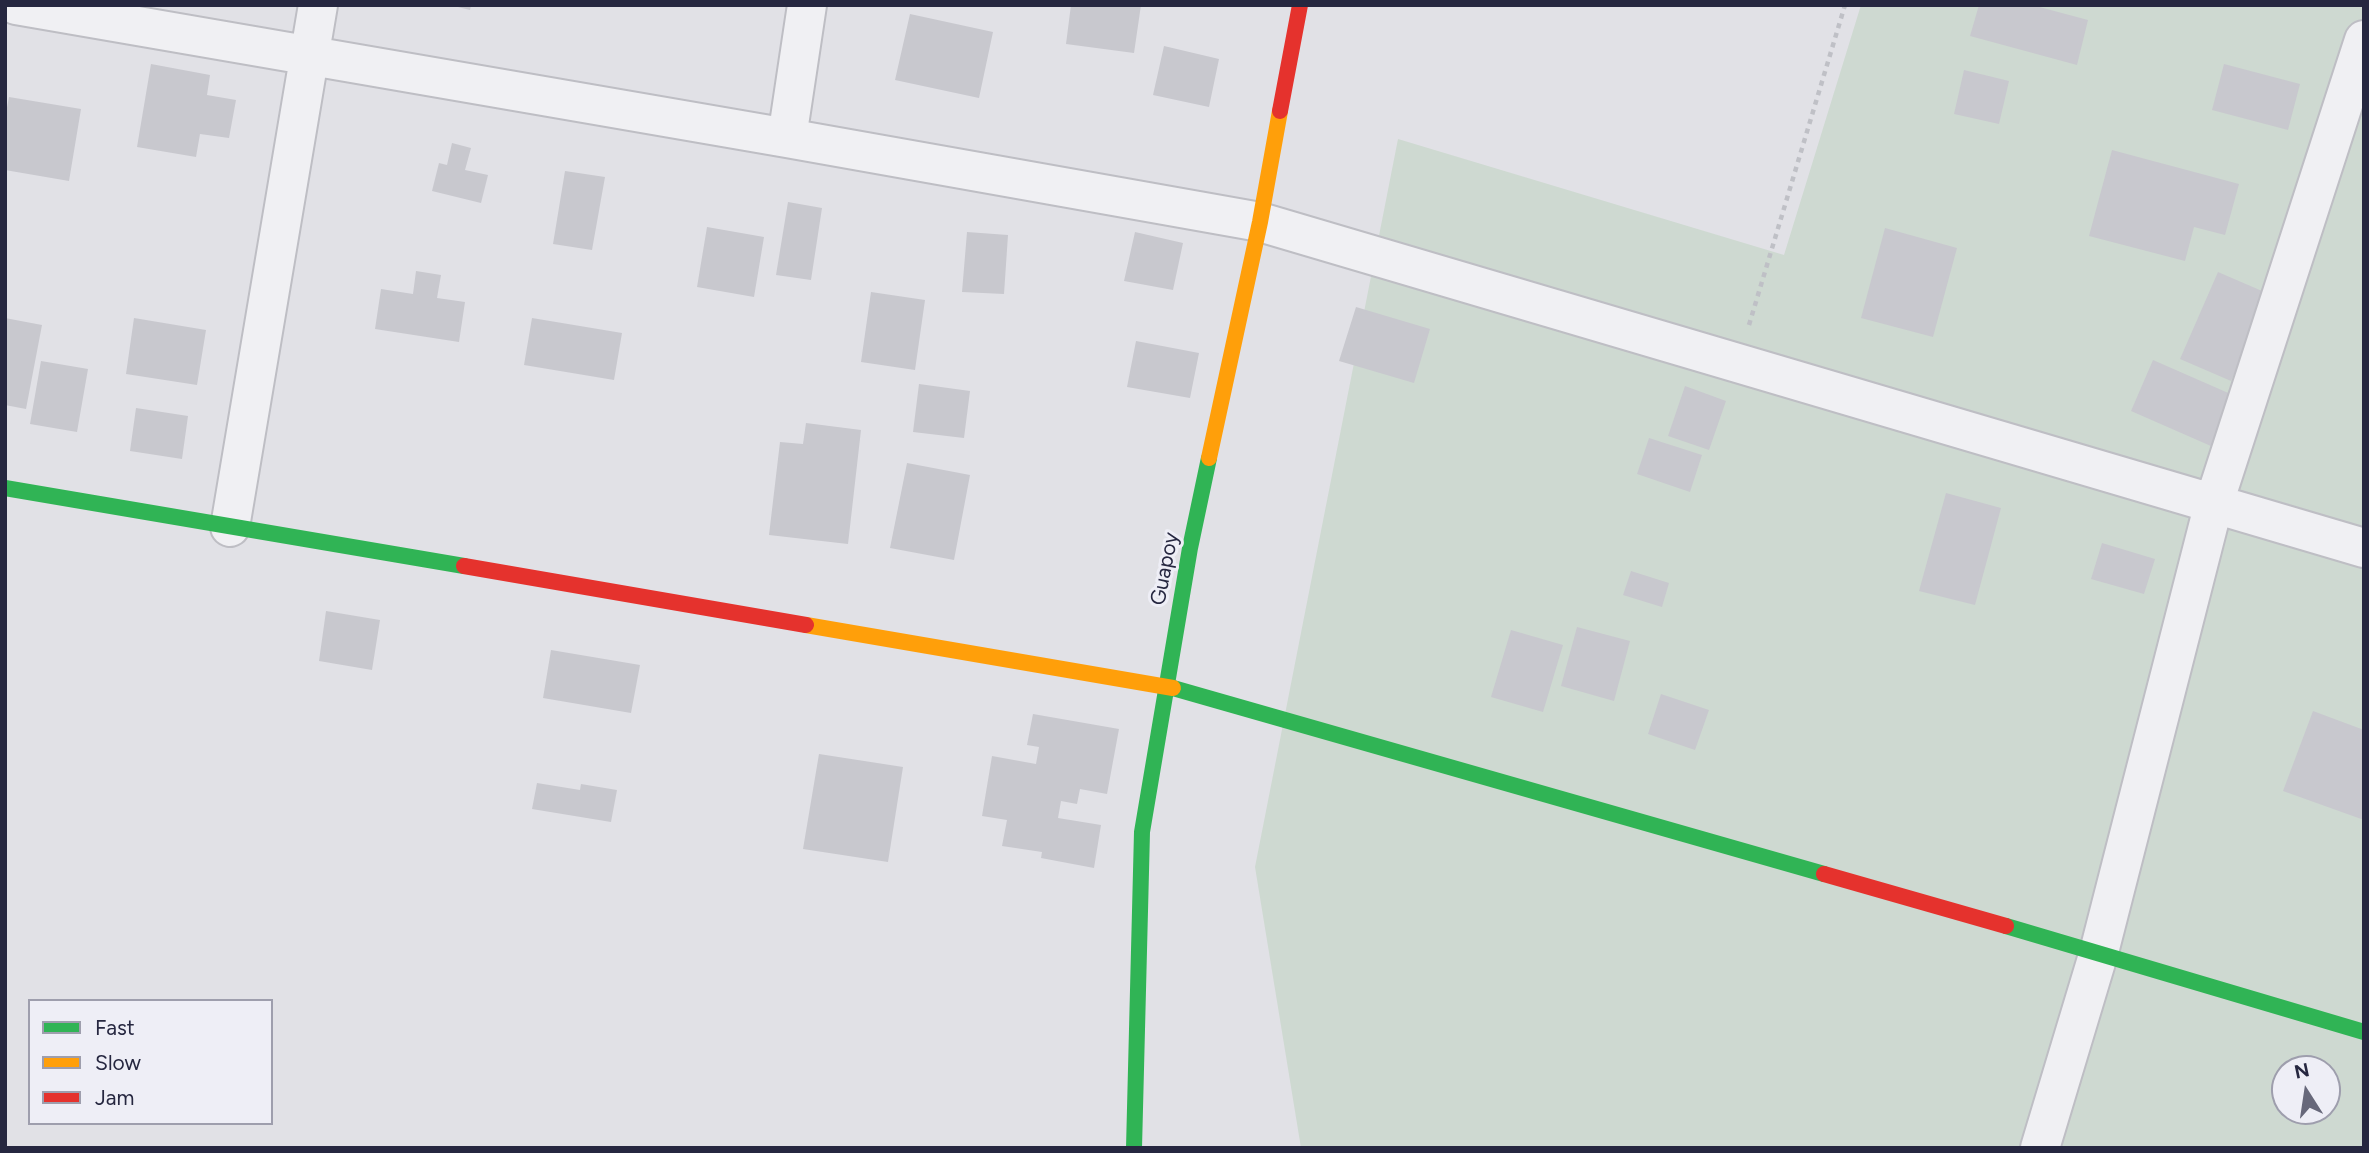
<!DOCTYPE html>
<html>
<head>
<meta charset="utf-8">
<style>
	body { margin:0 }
	#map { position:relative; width:2369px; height:1153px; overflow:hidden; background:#e1e1e6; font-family:Figtree,sans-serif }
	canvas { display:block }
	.frame { position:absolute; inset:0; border:7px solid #262740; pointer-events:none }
	.legend { position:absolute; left:28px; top:999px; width:245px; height:126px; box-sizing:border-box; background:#eeeef6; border:2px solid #9e9ead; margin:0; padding:9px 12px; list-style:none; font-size:21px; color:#262740 }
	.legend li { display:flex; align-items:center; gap:14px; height:35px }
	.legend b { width:35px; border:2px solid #9e9ead }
	.north { position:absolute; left:2271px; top:1055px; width:70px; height:70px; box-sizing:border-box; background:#eeeef6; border:2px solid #9e9ead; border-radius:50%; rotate:348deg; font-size:19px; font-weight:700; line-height:28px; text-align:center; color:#262740 }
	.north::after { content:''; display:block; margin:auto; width:24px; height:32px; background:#67687a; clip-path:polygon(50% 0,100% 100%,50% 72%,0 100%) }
</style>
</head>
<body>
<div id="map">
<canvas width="2369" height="1153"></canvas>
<div class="frame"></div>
<ul class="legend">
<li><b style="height:9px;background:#30b455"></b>Fast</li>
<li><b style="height:9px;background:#ff9f0a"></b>Slow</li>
<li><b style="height:9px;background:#e5322d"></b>Jam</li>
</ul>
<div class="north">N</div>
</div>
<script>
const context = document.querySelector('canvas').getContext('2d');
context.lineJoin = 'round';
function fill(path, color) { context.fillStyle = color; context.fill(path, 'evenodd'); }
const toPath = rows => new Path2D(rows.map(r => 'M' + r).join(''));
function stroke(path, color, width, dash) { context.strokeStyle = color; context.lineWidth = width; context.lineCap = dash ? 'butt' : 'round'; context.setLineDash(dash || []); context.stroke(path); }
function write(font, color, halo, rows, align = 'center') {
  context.font = font + ' Figtree,sans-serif'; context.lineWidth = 6; context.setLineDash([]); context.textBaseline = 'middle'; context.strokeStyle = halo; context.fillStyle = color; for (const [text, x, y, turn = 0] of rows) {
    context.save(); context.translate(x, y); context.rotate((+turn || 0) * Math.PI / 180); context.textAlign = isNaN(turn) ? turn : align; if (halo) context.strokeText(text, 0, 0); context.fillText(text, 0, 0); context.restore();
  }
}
fill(toPath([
	[1861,5,2364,5,2364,1148,1301,1148,1255,867,1398,139,1784,255],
	[2285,1069,2327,1069,2327,1111,2285,1111]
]), '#ced9d1');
fill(toPath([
	[450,5,471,5,470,10],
	[1071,5,1141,5,1134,53,1066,44],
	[1979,5,2032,5,2088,20,2077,65,1970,36],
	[910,14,993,32,979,98,895,80],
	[1164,46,1219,59,1209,107,1153,95],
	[151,64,210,75,207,95,236,100,229,138,200,134,196,157,137,147],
	[2224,64,2300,84,2288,130,2212,110],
	[1964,70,2009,81,1999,124,1954,114],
	[9,97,81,109,69,181,5,170,5,118],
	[452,143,471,148,465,170,488,175,481,203,432,191,439,163,447,165],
	[2112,150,2239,184,2225,235,2194,227,2185,261,2089,236],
	[565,171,605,177,592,250,553,244],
	[788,202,822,208,811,280,776,275],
	[707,227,764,237,754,297,697,287],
	[1885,228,1957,248,1933,337,1861,318],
	[967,232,1008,235,1004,294,962,292],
	[1135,232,1183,243,1173,290,1124,281],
	[416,271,441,275,437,298,465,302,459,342,375,329,381,289,413,294],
	[2218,272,2269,294,2231,381,2180,359],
	[871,292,925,300,915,370,861,362],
	[1356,307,1430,329,1414,383,1339,361],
	[5,318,42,325,26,409,5,405],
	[134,318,206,330,197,385,126,374],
	[532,318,622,333,614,380,524,365],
	[1136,341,1199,353,1190,398,1127,387],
	[2153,360,2242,399,2220,450,2131,411],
	[41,361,88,369,77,432,30,424],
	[919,384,970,391,964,438,913,432],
	[1685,386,1726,401,1709,450,1668,436],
	[136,408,188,416,182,459,130,451],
	[806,423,861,430,848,544,769,535,780,442,803,444],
	[1649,438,1702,455,1690,492,1637,474],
	[907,463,970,475,954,560,890,548],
	[1946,493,2001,508,1975,605,1919,591],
	[2102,543,2155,559,2144,594,2091,579],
	[1631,571,1669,583,1662,607,1623,595],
	[326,611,380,620,372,670,319,661],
	[1577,627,1630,641,1614,701,1561,686],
	[1511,630,1563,645,1543,712,1491,697],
	[551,650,640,665,631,713,543,698],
	[1661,694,1709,710,1695,750,1648,734],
	[2313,711,2364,730,2364,820,2283,791],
	[1033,714,1119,729,1107,794,1080,789,1077,804,1061,801,1058,818,1101,825,1094,868,1041,858,1042,852,1002,846,1007,820,982,816,992,756,1036,764,1039,747,1027,745],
	[819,754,903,767,888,862,803,849],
	[537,783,580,790,581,784,617,790,611,822,532,809]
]), '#c8c8ce');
const street = toPath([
	[16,5,787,138,1260,222,2364,548],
	[787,138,807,5],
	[230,527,318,5],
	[2040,1148,2099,952,2214,503,2364,40]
]);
stroke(street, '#bebec4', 42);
stroke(toPath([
	[1749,325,1845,5]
]), '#bfc0c6', 4.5, [5, 5]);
stroke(street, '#f0f0f3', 38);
stroke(toPath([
	[5,488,464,566],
	[1173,688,1824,874],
	[2006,926,2364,1032],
	[1134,1148,1142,832,1190,548,1209,458]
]), '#30b455', 16);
stroke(toPath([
	[1209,458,1260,222,1280,111],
	[806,625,1173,688]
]), '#ff9f0a', 16);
stroke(toPath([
	[1280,111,1300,5],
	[464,566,806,625],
	[1824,874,2006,926]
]), '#e5322d', 16);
write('21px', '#262740', '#eeeef6', [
	["Guapoy",1165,569,-79]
]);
</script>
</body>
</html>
